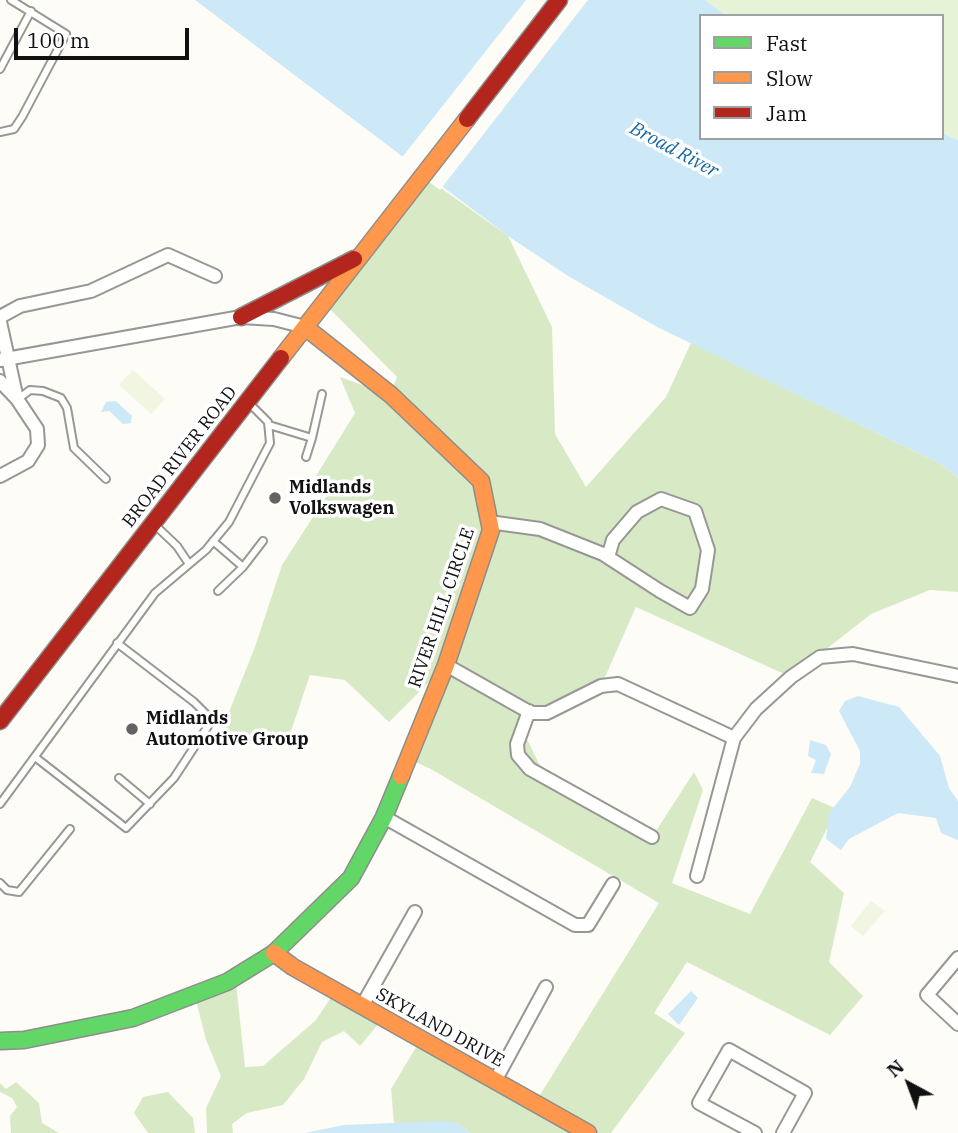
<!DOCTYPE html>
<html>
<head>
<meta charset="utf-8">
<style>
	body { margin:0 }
	#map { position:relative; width:958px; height:1133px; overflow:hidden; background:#fdfcf7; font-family:"IBM Plex Serif",serif }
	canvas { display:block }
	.legend { position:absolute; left:699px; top:14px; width:245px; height:126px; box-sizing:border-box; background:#fff; border:2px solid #a0a0a0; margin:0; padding:9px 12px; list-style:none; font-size:21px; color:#111 }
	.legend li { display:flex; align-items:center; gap:14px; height:35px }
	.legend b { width:35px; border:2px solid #a0a0a0 }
	.north { position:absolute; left:874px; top:1049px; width:70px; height:70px; -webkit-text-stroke:5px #fff; paint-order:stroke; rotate:319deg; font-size:19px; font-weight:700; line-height:28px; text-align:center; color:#111 }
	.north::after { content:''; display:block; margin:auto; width:24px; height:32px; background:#111; clip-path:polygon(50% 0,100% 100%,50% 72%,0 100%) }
	.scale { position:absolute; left:14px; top:28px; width:175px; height:32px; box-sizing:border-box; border:4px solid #111; border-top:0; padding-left:9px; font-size:21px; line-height:24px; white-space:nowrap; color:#111; -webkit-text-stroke:5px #fff; paint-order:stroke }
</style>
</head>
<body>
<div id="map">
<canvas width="958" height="1133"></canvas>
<ul class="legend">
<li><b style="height:9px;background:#63d668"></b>Fast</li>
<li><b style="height:9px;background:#ff974d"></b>Slow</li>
<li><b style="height:9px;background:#b3261e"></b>Jam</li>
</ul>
<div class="north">N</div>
<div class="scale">100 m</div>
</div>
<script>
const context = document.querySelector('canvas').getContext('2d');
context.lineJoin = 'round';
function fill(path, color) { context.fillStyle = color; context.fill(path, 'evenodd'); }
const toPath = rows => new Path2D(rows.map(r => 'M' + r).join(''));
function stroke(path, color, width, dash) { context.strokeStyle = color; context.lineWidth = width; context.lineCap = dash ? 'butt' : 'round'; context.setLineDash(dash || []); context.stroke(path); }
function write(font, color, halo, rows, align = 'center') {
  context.font = font + ' "IBM Plex Serif",serif'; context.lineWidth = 7; context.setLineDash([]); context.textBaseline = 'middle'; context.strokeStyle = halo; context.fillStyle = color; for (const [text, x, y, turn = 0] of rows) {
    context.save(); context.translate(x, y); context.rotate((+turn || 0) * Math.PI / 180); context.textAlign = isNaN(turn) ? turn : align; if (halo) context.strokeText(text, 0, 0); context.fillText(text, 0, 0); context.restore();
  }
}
fill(toPath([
	[705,0,958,0,958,140,942,133,942,16,727,16]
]), '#e7f3d7');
fill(toPath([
	[424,176,508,236,552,327,555,434,586,487,666,397,691,343,941,464,958,478,958,592,930,590,871,614,791,677,636,607,601,686,531,713,522,729,546,778,652,837,694,772,703,790,672,883,750,914,812,798,837,809,810,862,844,893,829,962,863,996,830,1035,687,962,654,1013,685,1033,611,1133,470,1133,457,1123,394,1123,391,1089,421,1039,535,1103,659,903,429,768,406,758,444,667,389,722,345,680,310,675,290,734,264,740,221,732,255,647,282,565,331,489,316,476,355,413,340,377,390,395,397,377,324,303],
	[236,983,245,1067,263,1066,316,1020,335,991,383,1018,360,1046,344,1031,322,1042,304,1079,283,1105,247,1113,232,1124,233,1133,207,1133,206,1108,221,1076,206,1040,195,996],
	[16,1082,39,1103,42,1123,59,1133,11,1133,10,1116,17,1107,12,1098,0,1092,0,1083,6,1089],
	[168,1092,193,1118,195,1133,148,1133,134,1113,143,1097]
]), '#d8eac5');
fill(toPath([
	[133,370,165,399,151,414,119,385],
	[871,901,885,911,863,936,851,926]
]), '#f0f6e1');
fill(toPath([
	[195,0,705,0,727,16,701,16,701,138,942,138,942,133,958,140,958,478,941,464,659,328,568,276,508,236],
	[116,401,132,416,131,423,123,424,109,411,101,412,106,402],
	[858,696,899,707,940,756,949,788,958,801,958,840,941,833,936,818,898,813,849,839,841,850,826,839,829,813,850,787,860,764,860,751,839,711,845,701],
	[810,740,826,745,831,754,824,774,811,773,816,760,808,756],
	[691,991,698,998,679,1025,668,1014],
	[442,1121,457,1123,470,1133,305,1133,344,1125]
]), '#cde8f7');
fill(toPath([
	[526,0,588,0,440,190,400,160]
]), '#fdfcf7');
const lane = toPath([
	[0,69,31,11],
	[0,132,14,129,22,117,66,34,11,0],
	[18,399,30,390,43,391,61,398,67,408,74,448,106,479],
	[269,425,312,438,322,394],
	[306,457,312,438],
	[156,526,177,546,189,564],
	[213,541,243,567,263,541],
	[218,591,243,567],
	[35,757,126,828,174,778,212,720,194,702,117,643],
	[119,778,150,804],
	[0,804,155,593,206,550,229,522,270,443,268,422,249,403],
	[0,883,7,890,19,892,70,829]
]);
const street = toPath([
	[0,317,20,306,91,291,168,255,215,276],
	[0,322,17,399,0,381],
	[0,360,241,317,274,319,305,327],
	[0,476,28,461,38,445,37,429,17,399],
	[489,522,540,529,603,554,660,591,690,608,702,589,708,550,695,511,661,499,637,512,613,540,608,557],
	[446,665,531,713,547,713,601,686,618,684,734,738],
	[529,711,517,744,518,755,530,769,652,837],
	[384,817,575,925,588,925,613,884],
	[697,876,734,738,756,709,791,677,820,657,853,654,958,676],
	[958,958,927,995,958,1024],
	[362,1006,415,912],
	[495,1081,546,987],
	[755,1133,699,1103,729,1050,805,1093,783,1133]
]);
const fast = toPath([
	[0,1041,24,1040,133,1018,227,982,274,953,351,878,384,817,401,776]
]);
const slow = toPath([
	[305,327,391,395,481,481,491,530,446,665,401,776],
	[281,358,467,119],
	[274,953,293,967,588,1133]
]);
const jam = toPath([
	[467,119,559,0],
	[241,317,354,259],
	[0,721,281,358]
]);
stroke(lane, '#979795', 10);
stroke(street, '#979795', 16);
stroke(fast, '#8e8d8b', 19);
stroke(slow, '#8e8d8b', 19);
stroke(jam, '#8e8d8b', 19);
stroke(lane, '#fffffe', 6);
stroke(street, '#fffffe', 12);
stroke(fast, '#63d668', 16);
stroke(slow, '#ff974d', 16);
stroke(jam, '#b3261e', 16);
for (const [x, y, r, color] of [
	[275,498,7,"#646362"],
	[132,729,7,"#646362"]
]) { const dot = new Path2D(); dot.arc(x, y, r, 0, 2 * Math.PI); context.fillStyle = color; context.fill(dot); stroke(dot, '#fff', 2.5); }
write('18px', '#111', '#fff', [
	["BROAD RIVER ROAD",180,457,-52],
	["RIVER HILL CIRCLE",442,608,-71],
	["SKYLAND DRIVE",440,1028,29]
]);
write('bold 18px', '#111', '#fff', [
	["Midlands",289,488],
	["Volkswagen",289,509],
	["Midlands",146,719],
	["Automotive Group",146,740]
], 'left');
write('italic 19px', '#1768a6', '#fff', [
	["Broad River",674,150,28]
]);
</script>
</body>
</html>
